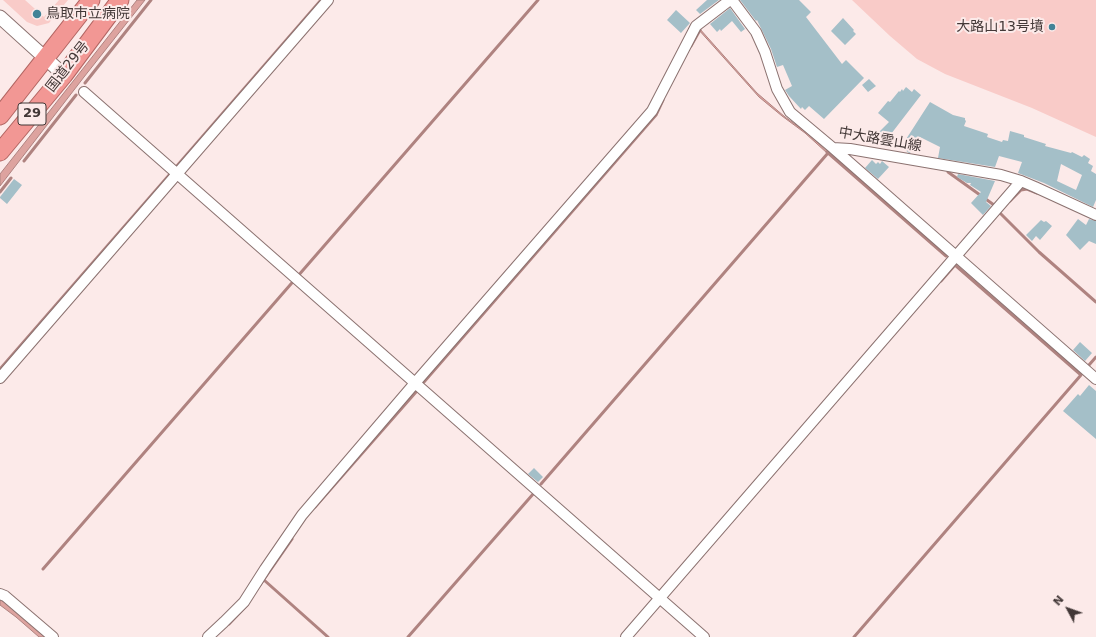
<!DOCTYPE html>
<html>
<head>
<meta charset="utf-8">
<style>
	body { margin:0 }
	#map { position:relative; width:1096px; height:637px; overflow:hidden; background:#fceae9; font-family:"DejaVu Sans",sans-serif }
	canvas { display:block }
	.north { position:absolute; left:1048px; top:589px; width:40px; height:40px; -webkit-text-stroke:3px #fceae9; paint-order:stroke; rotate:311deg; font-size:11px; font-weight:700; line-height:16px; text-align:center; color:#433837 }
	.north::after { content:''; display:block; margin:auto; width:14px; height:18px; background:#433837; clip-path:polygon(50% 0,100% 100%,50% 72%,0 100%) }
</style>
</head>
<body>
<div id="map">
<canvas width="1096" height="637"></canvas>
<div class="north">N</div>
</div>
<script>
const context = document.querySelector('canvas').getContext('2d');
context.lineJoin = 'round';
function fill(path, color) { context.fillStyle = color; context.fill(path, 'evenodd'); }
const toPath = rows => new Path2D(rows.map(r => 'M' + r).join(''));
function stroke(path, color, width, dash) { context.strokeStyle = color; context.lineWidth = width; context.lineCap = dash ? 'butt' : 'round'; context.setLineDash(dash || []); context.stroke(path); }
function write(font, color, halo, rows, align = 'center') {
  context.font = font + ' "DejaVu Sans","Noto Sans JP",sans-serif'; context.lineWidth = 4; context.setLineDash([]); context.textBaseline = 'middle'; context.strokeStyle = halo; context.fillStyle = color; for (const [text, x, y, turn = 0] of rows) {
    context.save(); context.translate(x, y); context.rotate((+turn || 0) * Math.PI / 180); context.textAlign = isNaN(turn) ? turn : align; if (halo) context.strokeText(text, 0, 0); context.fillText(text, 0, 0); context.restore();
  }
}
fill(toPath([
	[3,0,25,0,44,17,59,0,68,0,49,23,37,26,27,22],
	[852,0,1096,0,1096,137,1032,108,945,74,917,59,890,36]
]), '#f9cbc8');
const water = toPath([
	[137,0,145,0,84,77,0,186,0,174,137,0],
	[699,28,757,93,785,117,806,132,829,153,827,153,805,133,782,116,759,97,698,29,699,28],
	[0,600,5,602,47,637,39,637,16,617,0,605,0,600]
]);
fill(water, '#dda39f');
stroke(water, '#af8380', 1);
stroke(toPath([
	[691,46,700,30],
	[85,83,151,0],
	[827,152,946,256],
	[24,161,76,95],
	[176,167,321,0],
	[948,172,994,205],
	[0,192,11,178],
	[1010,201,1021,190,1027,189,1037,193],
	[1000,213,1039,252,1096,302],
	[1089,365,1096,357],
	[0,369,170,174],
	[424,382,656,115,663,100],
	[541,484,828,153],
	[315,507,416,392],
	[43,569,538,0],
	[264,580,328,637],
	[260,585,292,539],
	[229,624,247,605],
	[408,637,534,493],
	[854,637,1081,375,955,265,941,281]
]), '#af8380', 3);
fill(toPath([
	[707,0,719,0,700,14,696,10],
	[740,0,799,0,811,12,806,17,842,64,846,60,864,78,824,119,809,106,805,110,802,107,801,109,789,96,785,90,792,86,783,65,777,67,771,49,757,20,756,21],
	[730,8,745,29,741,32,732,21,721,31,720,29,717,32,710,24],
	[676,10,690,23,681,33,667,20],
	[843,18,854,30,853,31,856,34,845,45,831,31],
	[869,79,876,86,868,92,862,85],
	[906,87,912,92,914,89,921,95,891,134,897,139,892,146,878,133,889,122,878,113,888,101,890,102,899,91,900,92,902,89,903,91],
	[930,102,953,115,965,118,965,120,966,121,964,126,988,134,987,137,1002,142,1003,140,1008,141,1010,131,1024,135,1024,137,1046,144,1045,146,1071,153,1072,152,1082,157,1084,155,1090,159,1088,163,1093,166,1091,171,1096,174,1096,200,1093,207,1044,183,1018,173,1022,162,999,156,995,167,938,158,940,147,920,137,910,153,909,153,901,147],
	[1061,164,1082,175,1076,190,1057,181],
	[872,160,876,164,878,162,880,164,882,161,889,167,878,179,865,168],
	[958,174,995,181,986,202,991,206,983,215,971,203,981,192,970,185,971,183,967,183,957,177],
	[14,179,22,185,7,204,0,198,0,197],
	[1078,219,1086,225,1089,219,1096,221,1096,244,1089,241,1080,250,1066,235],
	[1041,220,1044,222,1046,221,1052,226,1040,240,1036,236,1032,241,1026,235],
	[1080,342,1092,353,1085,361,1073,350],
	[1089,385,1096,391,1096,439,1063,411,1078,394,1080,396],
	[534,468,543,477,538,482,528,474]
]), '#a4bfc8');
const minor = toPath([
	[732,0,756,32,765,52,777,89,790,112,833,148,850,149,1001,175,1021,181,1035,187,1096,215],
	[84,92,704,637],
	[833,148,1096,379],
	[0,378,328,0],
	[0,594,5,596,53,637],
	[208,637,224,622,244,602,265,569,302,515,415,383,652,111,696,26,730,0],
	[626,637,1021,181]
]);
const tertiary = toPath([
	[0,17,64,75]
]);
const trunk = toPath([
	[0,116,91,0],
	[0,152,64,75,120,0]
]);
stroke(minor, '#8b7270', 12);
stroke(tertiary, '#8b7270', 15);
stroke(trunk, '#b26562', 19);
stroke(minor, '#fff', 10);
stroke(tertiary, '#fff', 13);
stroke(trunk, '#f29794', 17);
for (const [x, y, r, color] of [
	[37,14,5,"#438397"],
	[1052,27,4,"#438397"]
]) { const dot = new Path2D(); dot.arc(x, y, r, 0, 2 * Math.PI); context.fillStyle = color; context.fill(dot); stroke(dot, '#fceae9', 1.5); }
for (const [x, y, w] of [
	[32,114,28]
]) { const box = new Path2D(); box.roundRect(x - w / 2, y - 11, w, 22, 3); context.fillStyle = '#fceae9'; context.fill(box); stroke(box, '#433837', 1); }
write('bold 13px', '#433837', null, [
	["29",32,114]
]);
write('14px', '#433837', '#fceae9', [
	["鳥取市立病院",46,14],
	["大路山13号墳",1044,27,"right"]
], 'left');
write('14px', '#433837', '#fceae9', [
	["国道29号",68,67,-52],
	["中大路雲山線",880,140,10]
]);
</script>
</body>
</html>
